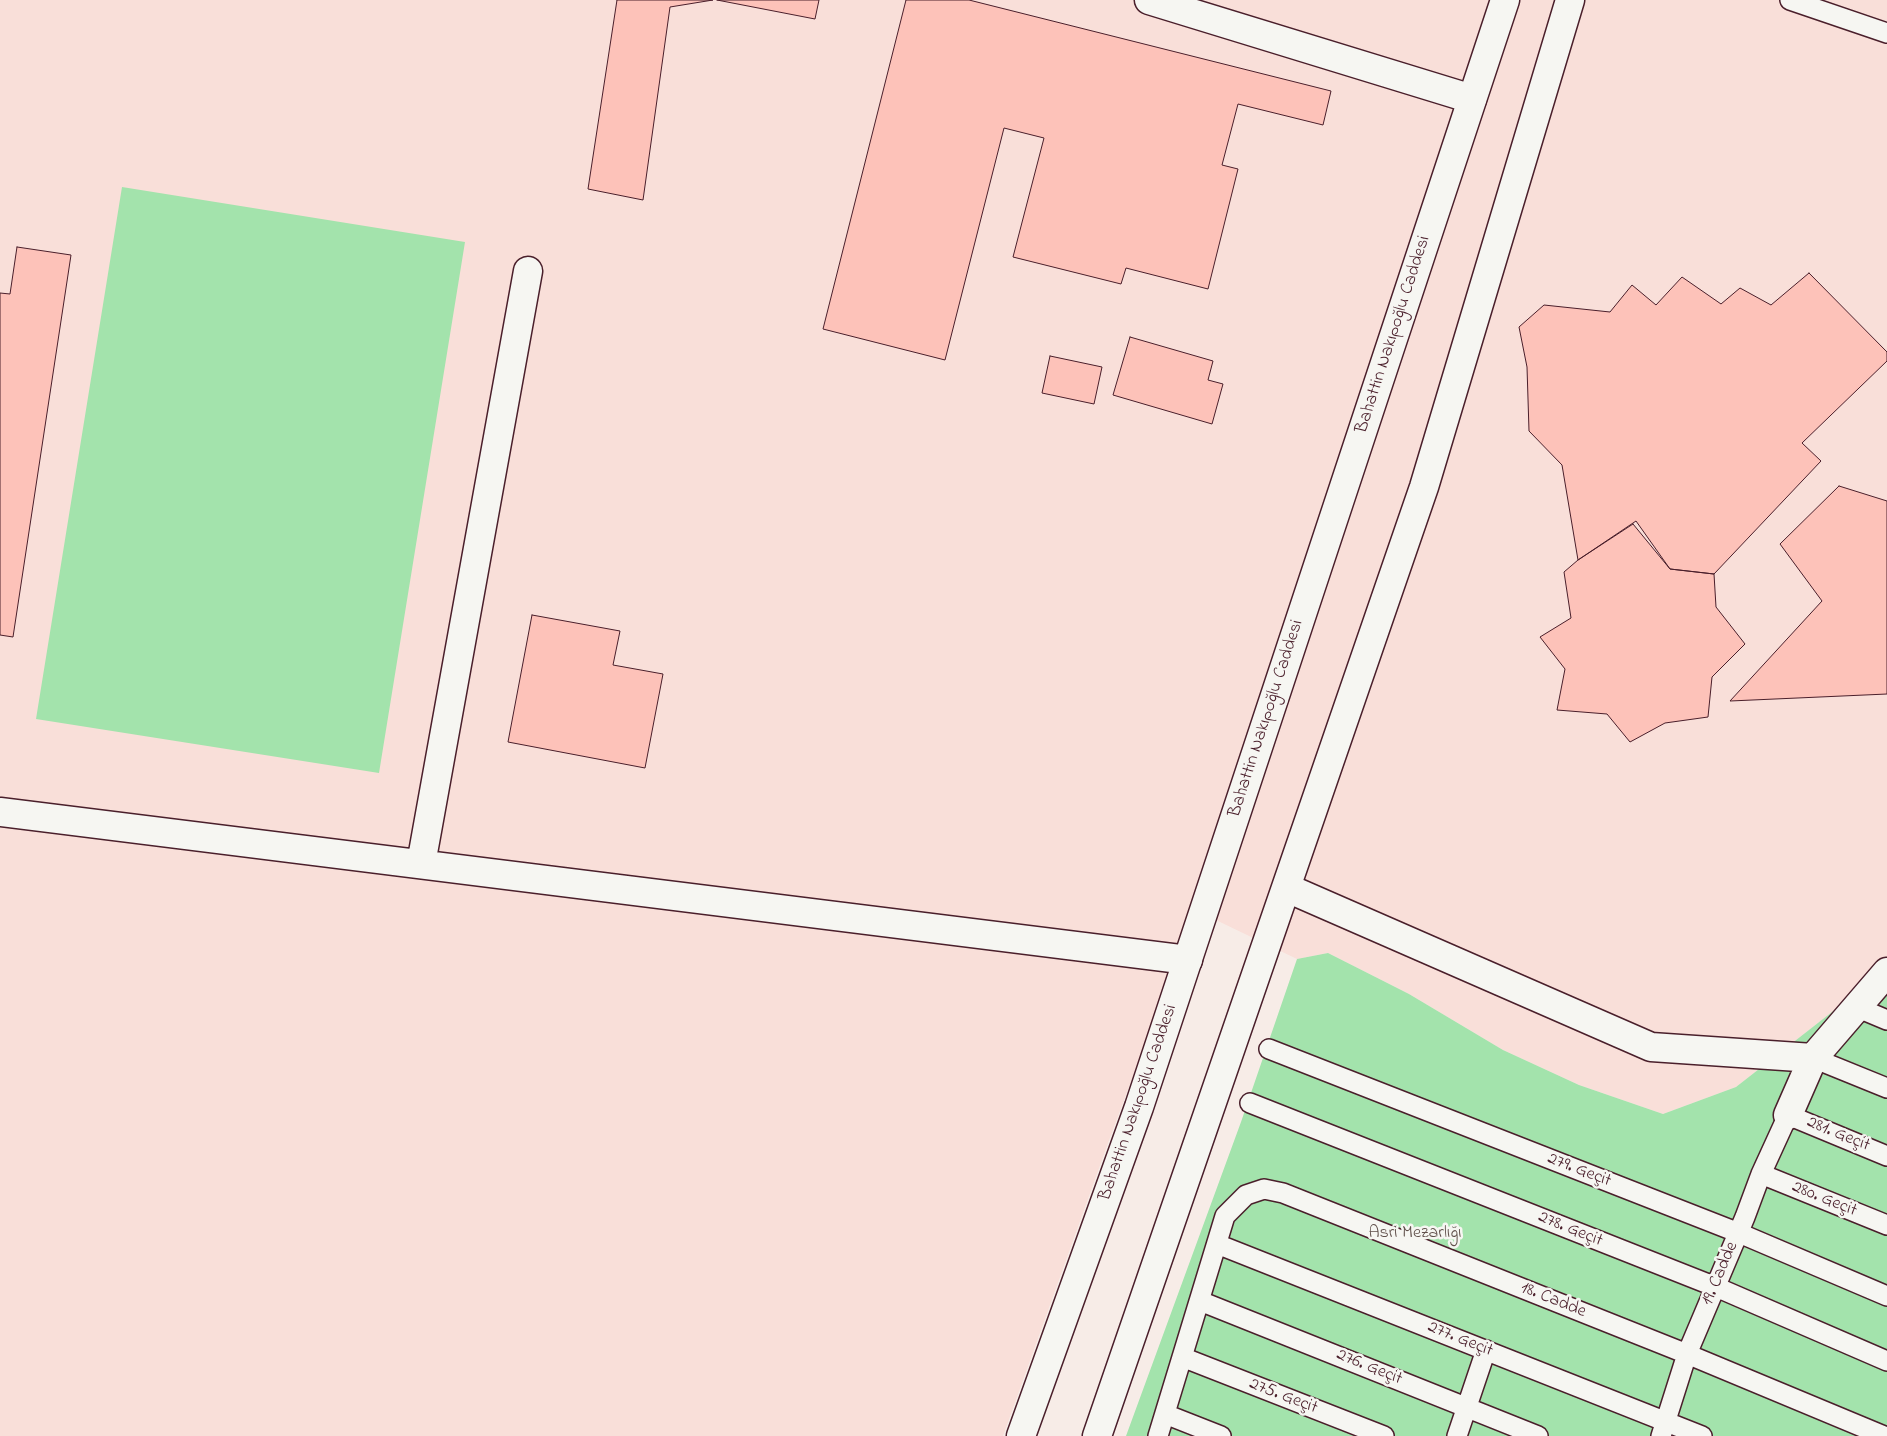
<!DOCTYPE html>
<html>
<head>
<meta charset="utf-8">
<style>
	body { margin:0 }
	canvas { display:block; background:#f7ece7 }
</style>
</head>
<body>
<canvas width="1887" height="1436"></canvas>
<script>
const context = document.querySelector('canvas').getContext('2d');
context.lineJoin = 'round';
function fill(path, color) { context.fillStyle = color; context.fill(path, 'evenodd'); }
const toPath = rows => new Path2D(rows.map(r => 'M' + r).join(''));
function stroke(path, color, width, dash) { context.strokeStyle = color; context.lineWidth = width; context.lineCap = dash ? 'butt' : 'round'; context.setLineDash(dash || []); context.stroke(path); }
function write(font, color, halo, rows, align = 'center') {
  context.font = font + ' "Indie Flower",sans-serif'; context.lineWidth = 5; context.setLineDash([]); context.textBaseline = 'middle'; context.strokeStyle = halo; context.fillStyle = color; for (const [text, x, y, turn = 0] of rows) {
    context.save(); context.translate(x, y); context.rotate((+turn || 0) * Math.PI / 180); context.textAlign = isNaN(turn) ? turn : align; if (halo) context.strokeText(text, 0, 0); context.fillText(text, 0, 0); context.restore();
  }
}
fill(toPath([
	[0,0,1887,0,1887,969,1736,1087,1663,1114,1579,1085,1503,1050,1409,994,1328,953,1297,959,1195,910,1108,1143,1003,1436,0,1436]
]), '#f9dfd9');
fill(toPath([
	[122,187,465,242,379,773,36,719],
	[1328,953,1409,994,1503,1050,1579,1085,1663,1114,1736,1087,1887,969,1887,1436,1126,1436,1241,1122,1297,959]
]), '#a3e3ac');
const building = toPath([
	[617,0,713,0,670,7,643,200,588,189,617,0],
	[717,0,819,0,815,19,717,0],
	[906,0,969,0,1331,91,1323,125,1238,104,1222,165,1238,169,1208,289,1126,268,1121,284,1013,257,1044,138,1004,128,945,360,823,329,906,0],
	[17,247,71,255,13,637,0,635,0,293,10,294,17,247],
	[1809,273,1887,352,1887,361,1802,443,1821,461,1714,574,1670,569,1636,521,1578,560,1562,465,1529,431,1527,367,1519,327,1544,305,1610,312,1632,285,1656,305,1682,277,1721,304,1740,288,1771,305,1809,273],
	[1130,337,1213,361,1208,380,1223,384,1212,424,1113,395,1130,337],
	[1050,356,1102,367,1094,404,1042,393,1050,356],
	[1839,486,1887,501,1887,694,1730,701,1822,601,1780,544,1839,486],
	[1633,524,1670,569,1714,574,1716,607,1745,644,1712,677,1708,717,1665,723,1630,742,1607,714,1557,710,1565,669,1540,637,1571,618,1564,572,1578,560,1633,524],
	[532,615,620,631,613,665,663,674,645,768,508,742,532,615]
]);
fill(building, '#fdc2b9');
stroke(building, '#4a1f2b', 1);
const service = toPath([
	[1790,0,1887,33],
	[1856,1007,1887,1020],
	[1269,1049,1739,1233,1887,1296],
	[1813,1058,1887,1088],
	[1250,1103,1716,1287,1887,1361],
	[1761,1174,1887,1225],
	[1217,1244,1702,1436],
	[1200,1301,1538,1436],
	[1182,1357,1384,1436],
	[1165,1414,1221,1436],
	[1158,1436,1225,1216,1246,1195,1264,1189,1283,1193,1687,1354,1884,1436],
	[1457,1436,1486,1350],
	[1661,1436,1687,1354,1745,1217,1761,1174,1788,1115,1887,1156]
]);
const minor = toPath([
	[1149,0,1472,99],
	[0,812,1188,960],
	[421,864,528,271],
	[1287,888,1651,1047,1813,1058],
	[1788,1115,1813,1058,1887,972]
]);
const primary = toPath([
	[1021,1436,1139,1107,1505,0],
	[1097,1436,1424,487,1570,0]
]);
stroke(service, '#4a1f2b', 22);
stroke(minor, '#4a1f2b', 31);
stroke(primary, '#4a1f2b', 31);
stroke(service, '#f6f6f2', 19);
stroke(minor, '#f6f6f2', 28);
stroke(primary, '#f6f6f2', 28);
write('18px', '#4a1f2b', '#f6f6f2', [
	["Bahattin Nakıpoğlu Caddesi",1394,335,-72],
	["Bahattin Nakıpoğlu Caddesi",1267,719,-72],
	["Bahattin Nakıpoğlu Caddesi",1139,1103,-71],
	["281. Geçit",1838,1135,22],
	["279. Geçit",1579,1171,21],
	["280. Geçit",1824,1200,22],
	["278. Geçit",1570,1230,22],
	["19. Cadde",1721,1274,-67],
	["18. Cadde",1553,1301,22],
	["277. Geçit",1460,1340,22],
	["276. Geçit",1369,1368,22],
	["275. Geçit",1283,1397,21]
]);
write('18px', '#60504b', '#f6f6f2', [
	["Asri Mezarlığı",1415,1234]
]);
</script>
</body>
</html>
